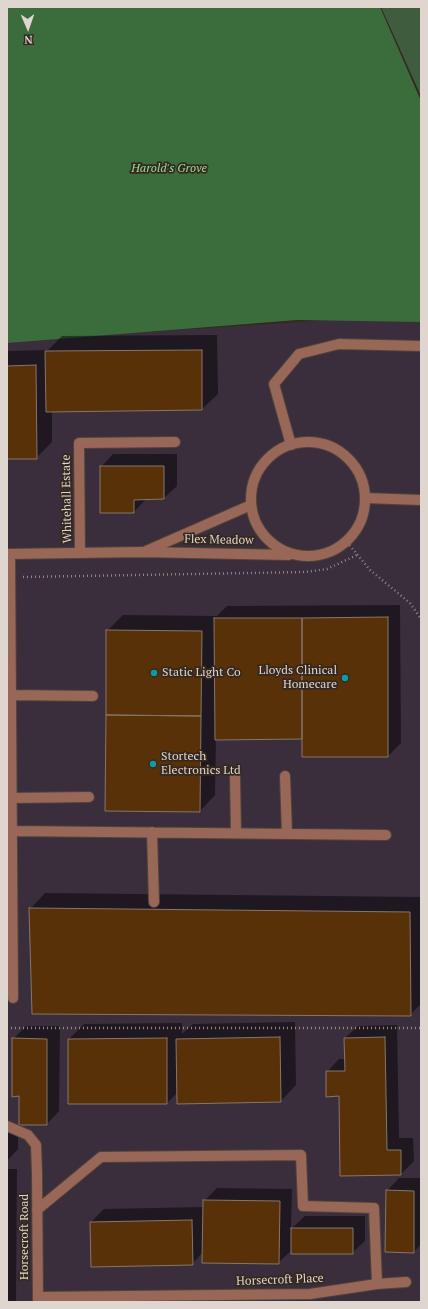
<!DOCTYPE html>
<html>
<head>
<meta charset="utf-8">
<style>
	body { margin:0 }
	#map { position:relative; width:428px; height:1309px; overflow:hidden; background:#35281e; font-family:"PT Serif",serif }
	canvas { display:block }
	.frame { position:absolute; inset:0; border:8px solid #dfd6cf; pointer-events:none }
	.north { position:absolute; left:8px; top:8px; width:40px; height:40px; -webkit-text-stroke:3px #35281e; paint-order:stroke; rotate:178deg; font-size:11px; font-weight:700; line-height:16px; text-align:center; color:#dfd6cf }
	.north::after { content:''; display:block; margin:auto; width:14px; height:18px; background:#dfd6cf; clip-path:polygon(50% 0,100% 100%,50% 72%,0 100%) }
</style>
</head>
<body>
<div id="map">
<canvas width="428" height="1309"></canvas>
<div class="frame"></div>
<div class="north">N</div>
</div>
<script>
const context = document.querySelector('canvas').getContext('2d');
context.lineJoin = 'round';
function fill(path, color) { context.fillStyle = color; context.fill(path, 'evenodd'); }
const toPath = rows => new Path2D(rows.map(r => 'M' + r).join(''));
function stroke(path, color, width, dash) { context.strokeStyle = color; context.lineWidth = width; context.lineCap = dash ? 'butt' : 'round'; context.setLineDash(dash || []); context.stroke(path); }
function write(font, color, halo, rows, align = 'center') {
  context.font = font + ' "PT Serif",serif'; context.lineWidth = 3.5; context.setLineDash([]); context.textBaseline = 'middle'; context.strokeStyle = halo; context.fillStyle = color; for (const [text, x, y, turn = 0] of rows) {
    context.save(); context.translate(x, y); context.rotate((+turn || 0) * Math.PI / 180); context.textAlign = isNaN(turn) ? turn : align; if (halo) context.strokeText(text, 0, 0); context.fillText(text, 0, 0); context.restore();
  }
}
fill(toPath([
	[421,302,421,1302,7,1302,7,341,361,318]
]), '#3a2e3c');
fill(toPath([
	[381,7,421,7,421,96]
]), '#3f5c3e');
fill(toPath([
	[7,7,380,7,421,101,421,322,297,320,7,343]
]), '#3a6d3b');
fill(toPath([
	[217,335,218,394,202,409,52,411,52,442,36,458,7,458,7,351,48,350,62,336],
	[113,454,177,454,177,486,164,498,146,499,134,512,101,467],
	[400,605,401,743,388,756,303,738,216,739,215,795,200,811,107,631,123,615,217,616,227,606],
	[45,893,421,897,421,1004,410,1015,30,909],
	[295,1022,296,1085,281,1101,178,1092,167,1103,69,1039,84,1024,182,1023,182,1034,193,1024],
	[397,1025,399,1138,413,1138,414,1161,401,1174,339,1095,327,1072,339,1059,346,1059,345,1038,358,1026],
	[26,1026,60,1026,59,1111,47,1124,20,1095,13,1039],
	[7,1125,18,1125,18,1149,7,1161],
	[7,1169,17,1169,16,1302,7,1302],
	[399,1178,421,1178,421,1244,414,1252,387,1191],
	[217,1188,292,1189,291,1229,305,1216,365,1216,365,1241,352,1253,292,1250,278,1263,203,1252,192,1264,92,1266,91,1222,104,1209,204,1207,204,1201]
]), '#0007');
const building = toPath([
	[202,350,202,410,46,412,45,351,202,350],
	[36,365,37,459,7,459,7,366,36,365],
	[100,466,164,466,164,499,134,500,134,513,100,513,100,466],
	[388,617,388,757,302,757,302,618,388,617],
	[214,618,302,618,302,739,215,740,214,618],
	[106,630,202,631,201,716,106,715,106,630],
	[106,715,201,716,200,812,105,811,106,715],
	[29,908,410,912,411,1016,32,1014,29,908],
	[280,1037,281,1102,177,1104,176,1039,280,1037],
	[385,1037,387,1150,401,1150,401,1175,340,1176,339,1096,326,1097,326,1071,345,1071,344,1038,385,1037],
	[12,1038,47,1039,47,1125,19,1125,19,1096,12,1097,12,1038],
	[167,1038,167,1104,68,1104,68,1039,167,1038],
	[386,1190,414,1191,414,1253,385,1252,386,1190],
	[203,1200,280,1201,279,1264,202,1263,203,1200],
	[192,1220,193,1265,91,1267,90,1222,192,1220],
	[291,1228,353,1228,353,1254,291,1254,291,1228]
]);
fill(building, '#583108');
stroke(building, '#86766a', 1);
const minor = toPath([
	'251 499a57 57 0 1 1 114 0a57 57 0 1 1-114 0Z',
	[291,445,274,384,299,354,339,344,421,346],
	[365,498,421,500],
	[146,551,251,505],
	[80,553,79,443,175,442],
	[7,554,142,552,289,555],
	[10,554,13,998],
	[11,695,93,696],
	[235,775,236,833],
	[285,776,287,834],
	[12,798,89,797],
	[12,831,386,835],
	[152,832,154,902],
	[7,1126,28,1135,36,1145,37,1172,38,1302],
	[37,1210,101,1157,301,1155,303,1206,374,1208,377,1284,310,1294,38,1297],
	[377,1284,406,1282]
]);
stroke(minor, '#50443a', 12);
stroke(toPath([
	[347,542,370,570,410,603,421,619],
	[23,577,305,572,327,569,357,555],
	[7,1028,421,1028]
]), '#91877e', 2.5, [1, 3]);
stroke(minor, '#996758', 10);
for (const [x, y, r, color] of [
	[154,673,4,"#0f9aa8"],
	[345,678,4,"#0f9aa8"],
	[153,764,4,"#0f9aa8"]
]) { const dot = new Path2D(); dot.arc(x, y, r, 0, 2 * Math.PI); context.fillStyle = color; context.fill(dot); stroke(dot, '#35281e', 1.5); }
write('italic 12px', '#95df96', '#35281e', [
	["Harold's Grove",169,169]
]);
write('12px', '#dfd6cf', '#35281e', [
	["Whitehall Estate",67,499,-91],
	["Flex Meadow",219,540,1],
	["Horsecroft Road",25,1237,-90],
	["Horsecroft Place",280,1280,-2]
]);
write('12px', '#dfd6cf', '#35281e', [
	["Lloyds Clinical",337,671,"right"],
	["Homecare",337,685,"right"],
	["Static Light Co",162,673],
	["Stortech",161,757],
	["Electronics Ltd",161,771]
], 'left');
</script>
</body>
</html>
